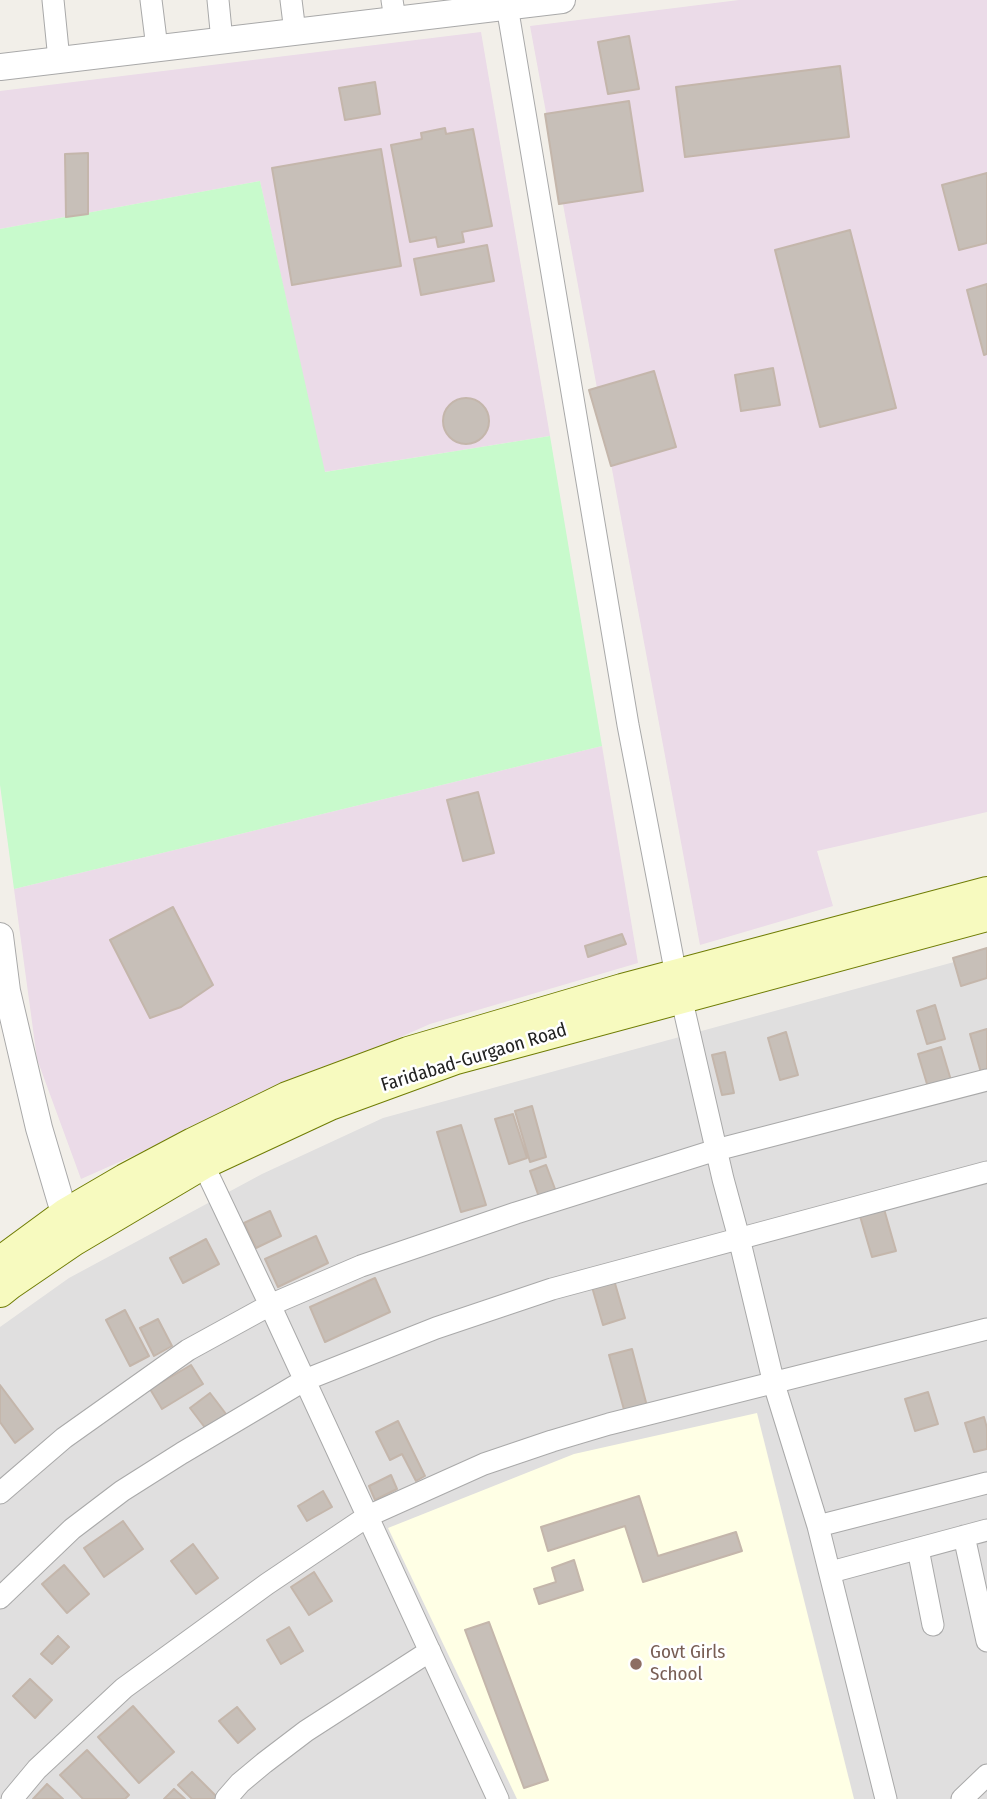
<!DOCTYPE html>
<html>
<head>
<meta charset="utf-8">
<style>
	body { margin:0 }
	canvas { display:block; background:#f2efe9 }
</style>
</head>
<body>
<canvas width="987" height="1799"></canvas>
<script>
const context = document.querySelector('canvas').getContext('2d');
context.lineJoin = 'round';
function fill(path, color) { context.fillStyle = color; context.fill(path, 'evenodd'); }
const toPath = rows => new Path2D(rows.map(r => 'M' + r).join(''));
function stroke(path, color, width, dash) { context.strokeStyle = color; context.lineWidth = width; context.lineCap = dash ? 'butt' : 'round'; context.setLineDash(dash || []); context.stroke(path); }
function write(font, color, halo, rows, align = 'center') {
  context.font = font + ' "Fira Sans Condensed",sans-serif'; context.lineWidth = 5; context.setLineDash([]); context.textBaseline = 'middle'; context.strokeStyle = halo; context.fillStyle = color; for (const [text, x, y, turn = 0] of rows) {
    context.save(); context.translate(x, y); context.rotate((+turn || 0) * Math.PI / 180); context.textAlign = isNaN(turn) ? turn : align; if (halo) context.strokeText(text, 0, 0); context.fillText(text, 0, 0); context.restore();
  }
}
fill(toPath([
	[987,953,987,1799,0,1799,0,1327,69,1278,262,1174,383,1118]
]), '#e0dfdf');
fill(toPath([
	[739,0,987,0,987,812,817,851,833,906,700,945,530,26],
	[481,32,550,436,324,472,260,181,0,229,0,91],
	[602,746,638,963,430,1024,81,1179,37,1059,14,889]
]), '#ebdbe8');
fill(toPath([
	[757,1413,854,1799,517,1799,388,1528,574,1454]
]), '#ffffe5');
fill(toPath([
	[260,181,325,472,550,436,602,746,14,889,0,785,0,229]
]), '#c8facc');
const building = toPath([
	[629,36,639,89,608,94,598,42,629,36],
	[840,66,849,137,685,157,676,87,840,66],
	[375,82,380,114,345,120,339,88,375,82],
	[629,101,643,191,559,204,545,114,629,101],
	[445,128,446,134,473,129,492,226,462,232,464,242,438,247,436,237,410,242,391,145,422,139,421,133,445,128],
	[381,149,401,266,292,285,272,168,381,149],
	[88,153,88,214,66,217,65,154,88,153],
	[987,173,987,243,959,250,942,185,987,173],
	[850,230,896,408,820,427,775,250,850,230],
	[487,245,494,281,421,295,414,259,487,245],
	[987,284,987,354,984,355,967,290,987,284],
	[773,368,780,405,741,411,735,375,773,368],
	[654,371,676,447,611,466,589,390,654,371],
	'443 421a23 23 0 1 1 46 0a23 23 0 1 1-46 0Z',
	[478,792,494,853,463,861,447,800,478,792],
	[173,907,213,985,181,1007,150,1018,110,940,173,907],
	[622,934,626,944,588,957,585,946,622,934],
	[987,948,987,978,961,986,953,958,987,948],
	[935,1005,945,1039,927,1044,917,1011,935,1005],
	[987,1029,987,1075,982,1076,970,1034,987,1029],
	[786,1032,798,1075,780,1080,768,1038,786,1032],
	[941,1047,953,1087,930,1094,918,1054,941,1047],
	[725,1052,734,1093,722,1095,712,1055,725,1052],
	[532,1106,546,1157,530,1162,515,1111,532,1106],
	[513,1114,527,1158,509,1164,495,1119,513,1114],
	[461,1125,486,1205,461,1212,437,1132,461,1125],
	[546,1165,558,1197,541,1203,530,1171,546,1165],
	[884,1209,896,1251,872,1257,860,1216,884,1209],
	[270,1211,281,1236,256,1248,244,1223,270,1211],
	[316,1236,328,1263,278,1287,265,1259,316,1236],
	[206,1239,219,1264,183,1283,170,1258,206,1239],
	[375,1278,390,1312,325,1342,310,1307,375,1278],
	[614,1280,625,1318,603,1325,592,1287,614,1280],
	[125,1310,149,1356,130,1366,106,1320,125,1310],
	[158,1319,172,1346,154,1356,140,1328,158,1319],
	[632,1349,648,1410,626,1417,609,1355,632,1349],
	[191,1365,203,1384,162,1409,150,1389,191,1365],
	[0,1385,33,1429,15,1443,0,1422,0,1385],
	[928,1392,938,1424,915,1431,905,1399,928,1392],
	[210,1393,226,1414,206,1429,190,1408,210,1393],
	[984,1417,987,1428,987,1449,974,1452,965,1423,984,1417],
	[398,1421,425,1476,416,1481,402,1454,390,1460,376,1432,398,1421],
	[391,1475,397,1489,375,1500,369,1486,391,1475],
	[323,1491,332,1507,307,1521,298,1506,323,1491],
	[639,1496,658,1556,736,1532,742,1551,643,1582,625,1526,548,1551,541,1527,639,1496],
	[123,1521,143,1549,104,1577,84,1548,123,1521],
	[193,1544,218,1578,196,1594,171,1561,193,1544],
	[574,1560,583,1590,539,1604,534,1589,556,1582,552,1568,574,1560],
	[64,1565,89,1594,67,1613,42,1584,64,1565],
	[314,1572,332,1601,309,1615,291,1587,314,1572],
	[489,1622,548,1780,524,1788,465,1630,489,1622],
	[289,1627,303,1651,281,1664,267,1640,289,1627],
	[58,1636,69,1647,52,1664,41,1654,58,1636],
	[30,1679,52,1700,35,1718,13,1696,30,1679],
	[133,1706,174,1752,139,1783,98,1737,133,1706],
	[237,1707,255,1729,238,1743,219,1721,237,1707],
	[87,1750,129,1795,125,1799,83,1799,60,1775,87,1750],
	[192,1772,219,1799,192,1799,178,1785,192,1772],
	[47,1784,63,1799,33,1799,47,1784],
	[174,1789,185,1799,164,1799,174,1789]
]);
fill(building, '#c7bfb8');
stroke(building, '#c4b6ab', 2);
const minor = toPath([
	[53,0,59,60],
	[151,0,157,48],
	[218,0,222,41],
	[291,0,295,32],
	[392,0,395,19],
	[506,0,628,725,676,975,723,1179,739,1238,774,1384,818,1526,886,1799],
	[203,1164,270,1305,498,1799],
	[0,1493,64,1438,188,1350,270,1305,361,1266,516,1213,716,1150,987,1080],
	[818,1526,987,1483],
	[964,1536,987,1641],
	[918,1549,933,1625],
	[831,1572,987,1530],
	[0,1598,72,1529,122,1491,182,1453,305,1380,436,1328,552,1289,987,1172],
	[12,1799,37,1769,124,1688,267,1584,368,1516,484,1464,552,1441,609,1424,987,1329],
	[226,1799,240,1783,264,1763,306,1731,430,1651],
	[962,1799,987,1775]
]);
const tertiary = toPath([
	[0,67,562,0],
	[0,936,7,991,39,1128,70,1233]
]);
const secondary = toPath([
	[0,1262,65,1214,125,1179,193,1143,287,1097,408,1052,622,989,987,892],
	[0,1292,10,1284,73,1241,203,1164,330,1105,456,1059,987,916]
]);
stroke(minor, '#a9a9a9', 23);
stroke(tertiary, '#a9a9a9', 28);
stroke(secondary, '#707d05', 32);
stroke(minor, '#fff', 21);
stroke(tertiary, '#fff', 26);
stroke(secondary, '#f7fabf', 30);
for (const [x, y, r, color] of [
	[636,1664,7,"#8d6e63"]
]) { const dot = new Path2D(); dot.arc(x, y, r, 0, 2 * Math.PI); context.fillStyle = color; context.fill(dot); stroke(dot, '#fff', 2.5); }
write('19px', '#222', '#fff', [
	["Faridabad-Gurgaon Road",474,1058,-17]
]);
write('19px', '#785e54', '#fff', [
	["Govt Girls",650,1653],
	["School",650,1675]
], 'left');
</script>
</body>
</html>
